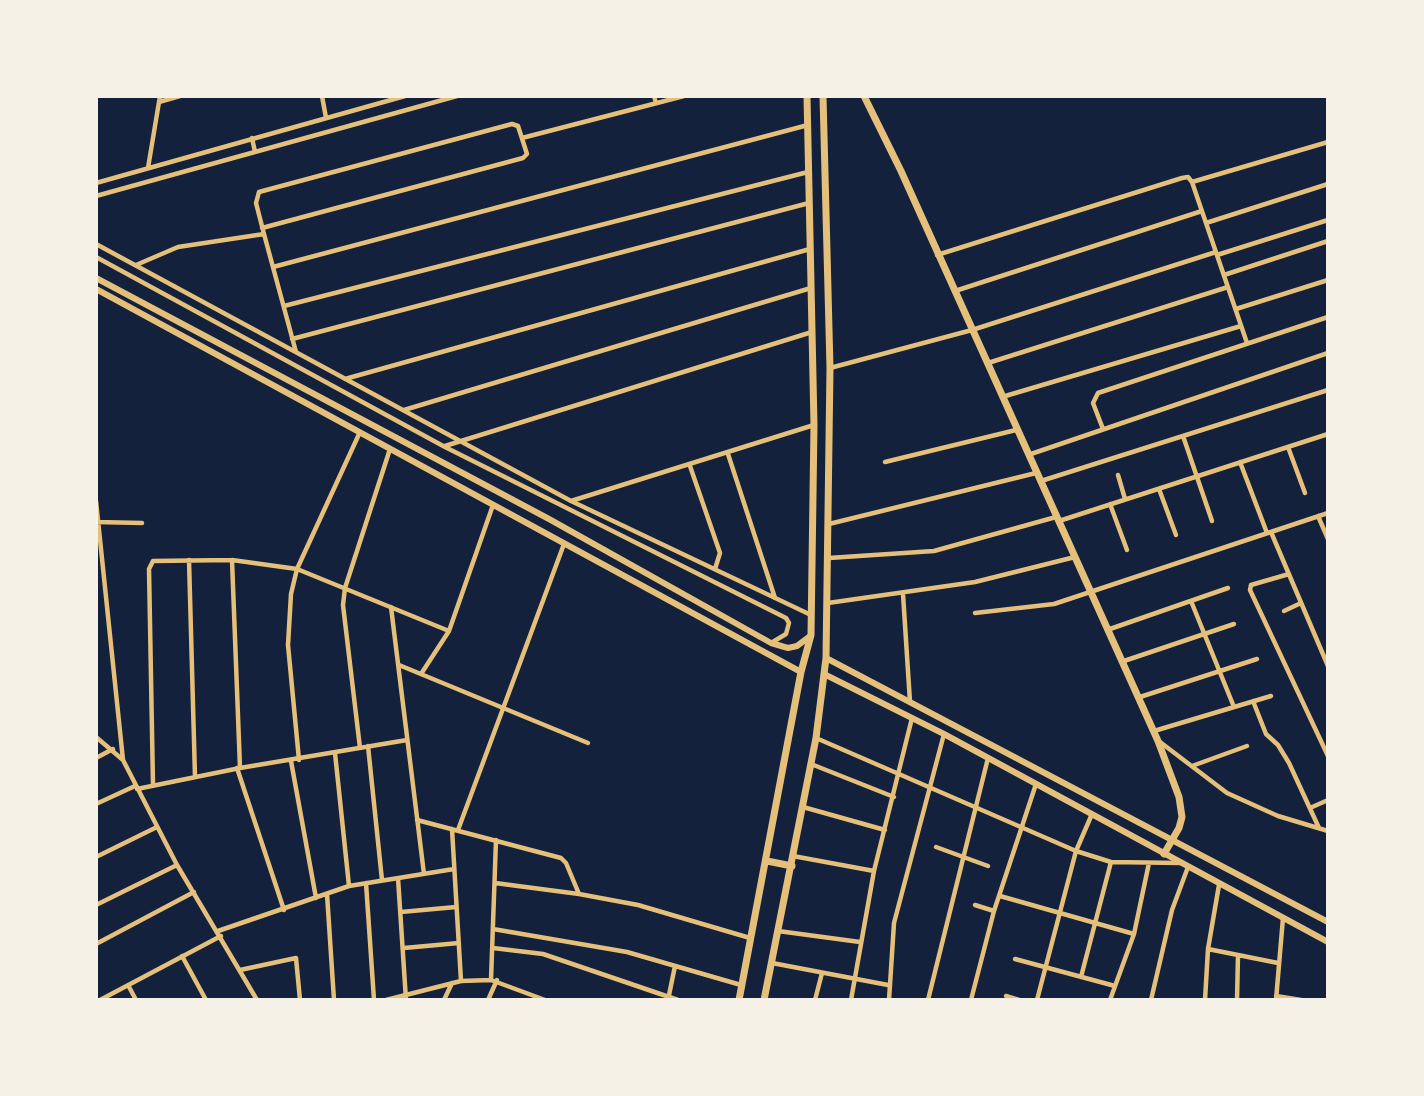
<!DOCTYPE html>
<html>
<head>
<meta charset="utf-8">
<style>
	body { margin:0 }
	#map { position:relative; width:1424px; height:1096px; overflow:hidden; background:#14213d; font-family:"Times New Roman",serif }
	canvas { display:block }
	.frame { position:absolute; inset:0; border:98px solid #f6f1e7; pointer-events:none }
</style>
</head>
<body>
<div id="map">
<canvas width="1424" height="1096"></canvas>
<div class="frame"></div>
</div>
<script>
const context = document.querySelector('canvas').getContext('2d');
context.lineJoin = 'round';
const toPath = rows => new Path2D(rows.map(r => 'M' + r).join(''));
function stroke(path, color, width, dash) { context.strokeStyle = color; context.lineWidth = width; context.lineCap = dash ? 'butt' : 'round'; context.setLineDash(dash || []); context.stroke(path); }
stroke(toPath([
	[322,96,326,118],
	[654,96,656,103],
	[159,102,180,96],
	[252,138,255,152],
	[522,138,684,96],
	[148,168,160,96],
	[1192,182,1247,343],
	[96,183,405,96],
	[96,196,457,96],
	[1206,223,1328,184],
	[262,228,523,158,527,154,518,126,512,124,259,192,256,203,264,234,296,352],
	[96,244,571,501,811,615],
	[937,255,1182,178,1188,177,1192,182,1328,142],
	[1217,255,1328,220],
	[96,257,445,447,786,618,789,623,786,634,771,643],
	[136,265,178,247,264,234],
	[273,267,808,125],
	[1224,275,1328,241],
	[955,291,1202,211],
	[284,306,808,172],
	[1236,309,1328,280],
	[292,339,809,203],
	[988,363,1228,287],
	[830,368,972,330,1216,252],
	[345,379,810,249],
	[1002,397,1241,326],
	[404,410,811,288],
	[1103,429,1093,403,1098,393,1328,317],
	[1183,436,1212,521],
	[445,446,812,332],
	[1288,447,1305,493],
	[728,454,775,598],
	[1028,455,1328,353],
	[885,462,1016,430],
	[1240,462,1267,533],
	[690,466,720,553,715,569],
	[1118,475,1125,499],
	[1041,481,1328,390],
	[1159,489,1176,535],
	[96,501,123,760],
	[571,501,814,425],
	[1110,504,1127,550],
	[1318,516,1328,539],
	[1059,521,1328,434],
	[96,522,142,523],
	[829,524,1036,473],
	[1271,532,1328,666],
	[829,558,934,551,1056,517],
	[189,560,195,777],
	[232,560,240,768],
	[1289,574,1251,585,1250,590,1328,756],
	[903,594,910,702],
	[1191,601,1234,707],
	[828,603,975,582,1075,557],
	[391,607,424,874],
	[1284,611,1301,603],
	[975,613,1054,604,1328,513],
	[1110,629,1228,588],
	[1124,661,1234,624],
	[399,665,588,743],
	[421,674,449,631,493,505],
	[1140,697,1257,659],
	[1253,701,1266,734,1278,745,1289,763,1319,828],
	[1154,731,1271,696],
	[96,737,123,760,177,865,257,1000],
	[816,738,1076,851,1111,862,1181,863],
	[1160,742,1227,793,1278,816,1328,831],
	[368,746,382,880],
	[360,748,343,605,345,588,390,449],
	[335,753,349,886],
	[96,758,113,749],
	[299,760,288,645,291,594,297,569,360,432],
	[291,761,316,898],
	[811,764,894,797],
	[1192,766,1247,746],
	[237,768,284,910],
	[153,785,149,569,153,561,232,560,297,569,449,631],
	[137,789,240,768,407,740],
	[96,804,135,786],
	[803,807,885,830],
	[1310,808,1328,800],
	[417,820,561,858,566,863,579,894],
	[452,829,461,981],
	[458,830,564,544],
	[936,847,988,866],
	[793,856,874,871],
	[96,857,157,827],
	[398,878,406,1000],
	[366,883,374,1000],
	[495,883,579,894,638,905,750,938],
	[327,894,334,1000],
	[1000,896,1134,934],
	[96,905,177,865],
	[975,905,994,911],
	[401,912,456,907],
	[493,929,627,952,741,985],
	[218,931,349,886,454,869],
	[778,931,860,942],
	[96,944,194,892],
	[404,948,459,943],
	[493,948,543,954,678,1000],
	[1208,949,1278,963],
	[182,956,206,1000],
	[1015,959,1115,986],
	[772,963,888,985],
	[240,970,296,958,300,1000],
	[1081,977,1111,862],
	[491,980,496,840],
	[128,985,136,1000],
	[1006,996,1019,1000],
	[1276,996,1301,1000],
	[100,1000,221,936],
	[386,1000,461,981,491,980,545,1000],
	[444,1000,452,983],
	[488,1000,497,980],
	[668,1000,675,966],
	[815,1000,822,973],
	[851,1000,874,871,912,718],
	[889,1000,894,923,944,734],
	[928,1000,988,758],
	[971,1000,994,911,1036,784],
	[1037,1000,1076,851,1092,814],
	[1110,1000,1134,934,1149,863],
	[1151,1000,1172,910,1188,867],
	[1205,1000,1208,949,1219,885],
	[1237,1000,1238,955],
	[1276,1000,1283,918]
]), '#e5c07b', 4.5);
stroke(toPath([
	[96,278,549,519,771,643,788,648,797,646,809,637],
	[96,289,801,672],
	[826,658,1328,922],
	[824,674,944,734,1328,942]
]), '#e5c07b', 6);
stroke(toPath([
	[864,96,901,171,1158,741,1179,797,1182,817,1179,828,1164,854],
	[767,861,792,866],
	[739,1000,801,672,811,635,814,425,807,96],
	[764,1000,816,738,826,658,830,368,823,96]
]), '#e5c07b', 7);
</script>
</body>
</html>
